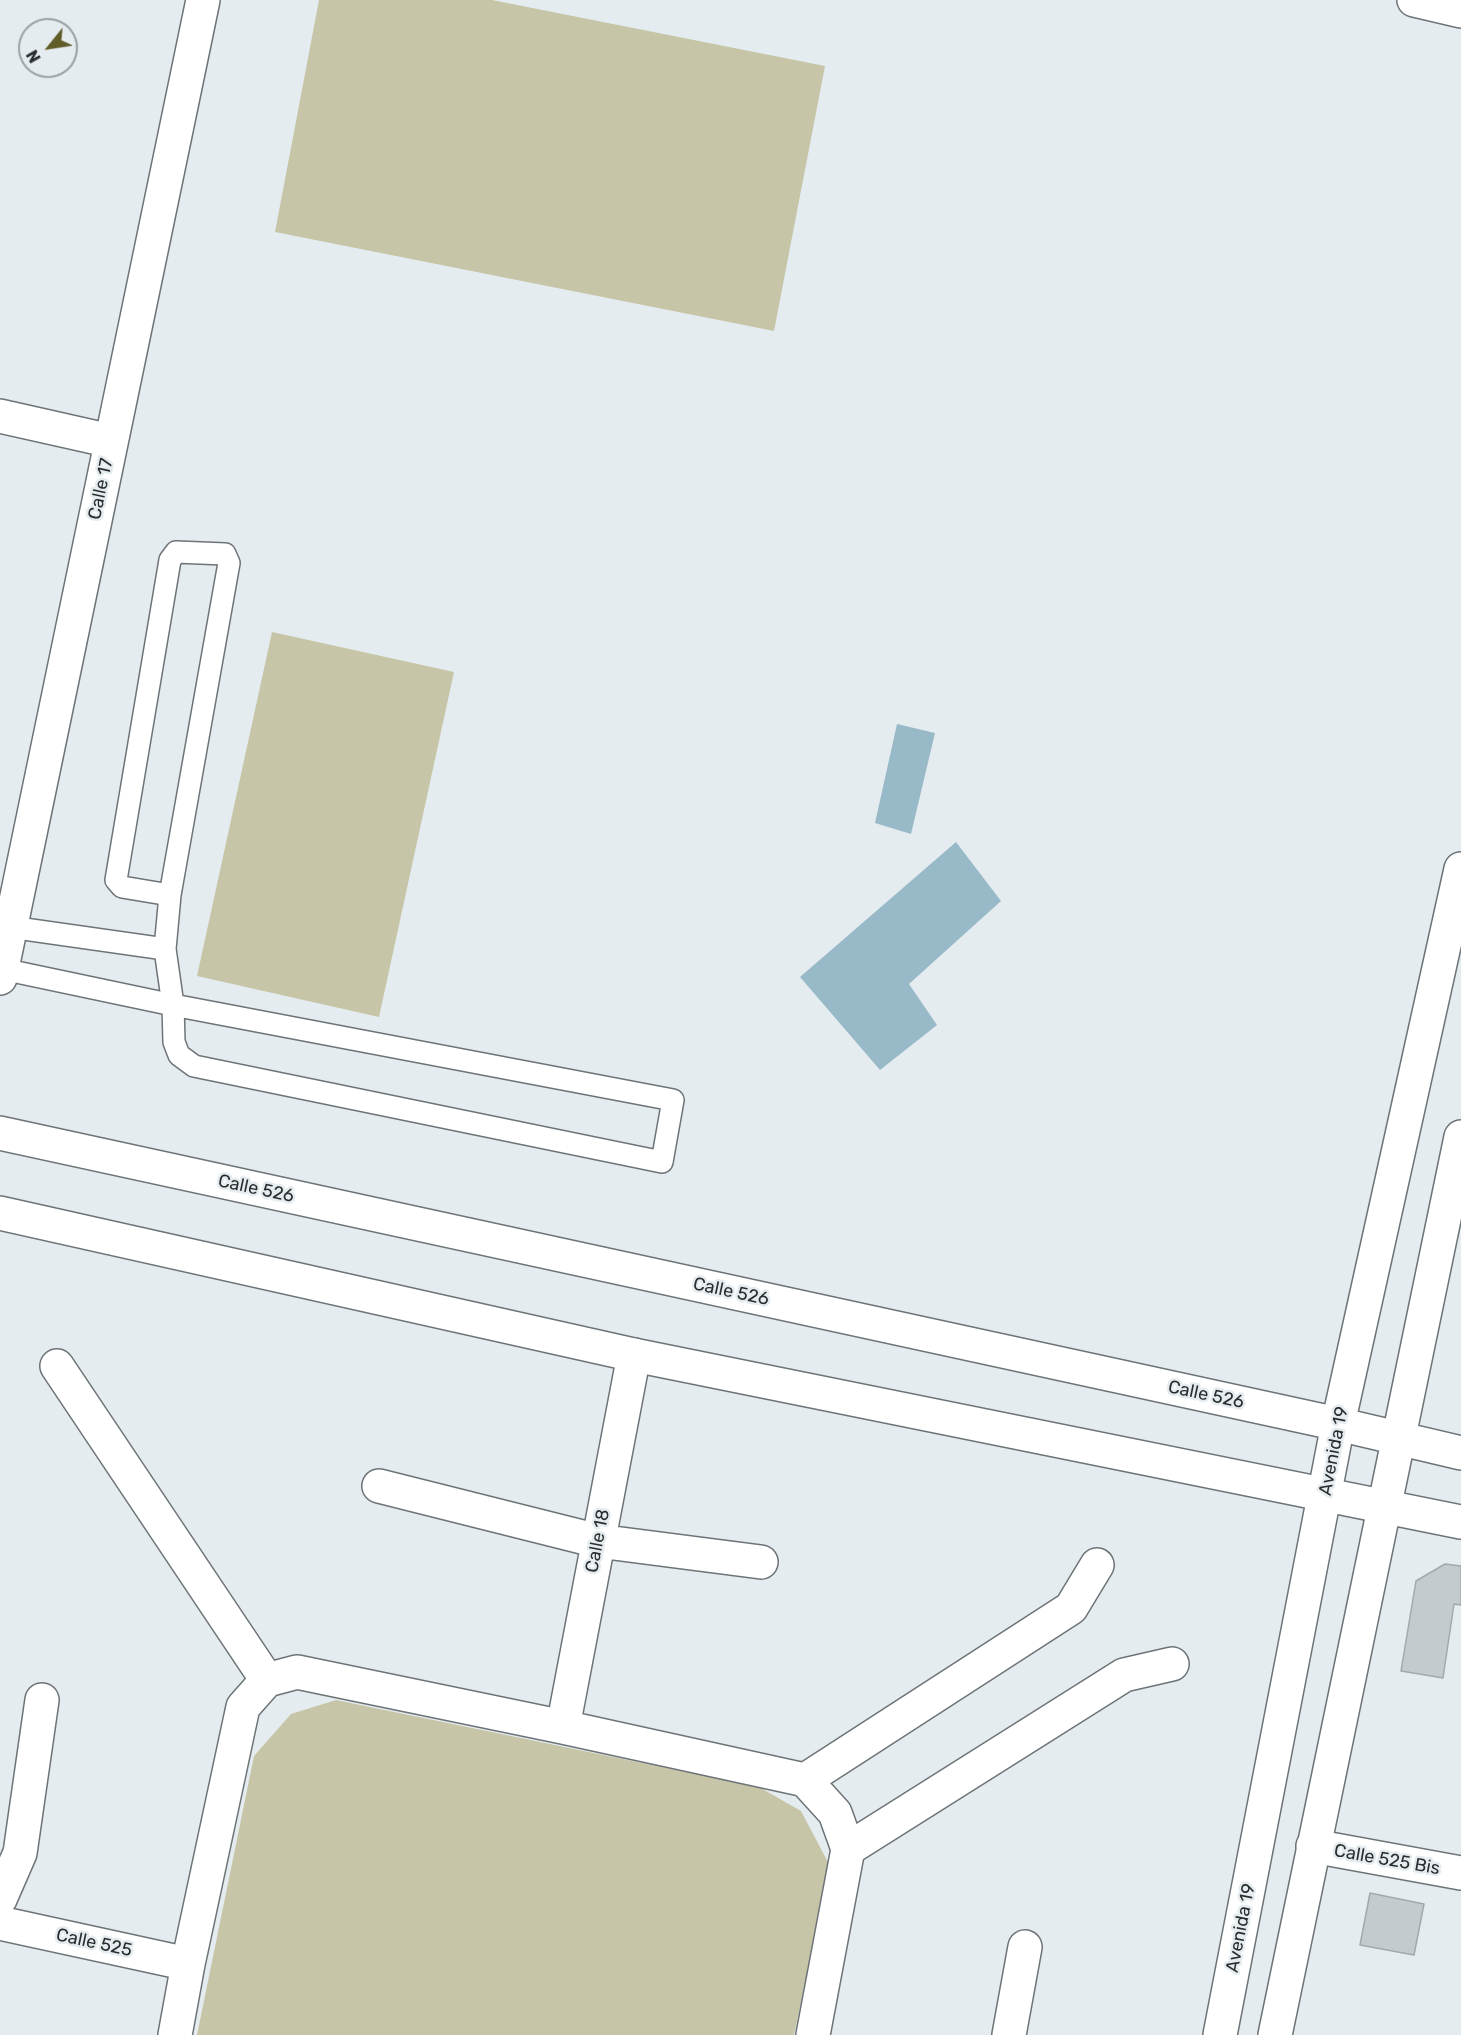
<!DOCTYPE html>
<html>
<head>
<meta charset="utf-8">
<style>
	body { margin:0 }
	#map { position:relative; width:1461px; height:2035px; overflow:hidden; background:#e5ecf0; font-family:Rubik,sans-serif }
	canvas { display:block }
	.north { position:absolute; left:18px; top:18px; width:60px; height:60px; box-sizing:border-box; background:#e5ecf0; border:2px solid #9aa0a2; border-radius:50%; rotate:240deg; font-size:16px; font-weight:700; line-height:24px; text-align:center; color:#2a2d2e }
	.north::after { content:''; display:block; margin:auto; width:21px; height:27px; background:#615d29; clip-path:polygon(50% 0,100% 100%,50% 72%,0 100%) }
</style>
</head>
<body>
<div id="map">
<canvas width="1461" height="2035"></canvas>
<div class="north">N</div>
</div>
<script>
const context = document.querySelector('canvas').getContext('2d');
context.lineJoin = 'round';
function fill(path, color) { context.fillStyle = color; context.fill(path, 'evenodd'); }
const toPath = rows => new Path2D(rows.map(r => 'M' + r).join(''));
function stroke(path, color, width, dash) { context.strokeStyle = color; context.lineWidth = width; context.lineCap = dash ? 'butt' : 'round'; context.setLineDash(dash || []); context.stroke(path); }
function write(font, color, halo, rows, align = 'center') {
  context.font = font + ' Rubik,sans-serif'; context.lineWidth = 5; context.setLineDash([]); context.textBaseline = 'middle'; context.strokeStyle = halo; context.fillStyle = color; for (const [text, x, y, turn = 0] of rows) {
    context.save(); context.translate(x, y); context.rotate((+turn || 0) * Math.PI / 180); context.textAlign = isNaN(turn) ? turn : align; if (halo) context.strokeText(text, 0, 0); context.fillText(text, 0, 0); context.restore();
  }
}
fill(toPath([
	[319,0,492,0,825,66,774,331,275,232],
	[272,632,454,672,379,1017,197,976],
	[336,1700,759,1787,801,1811,830,1866,794,2035,197,2035,254,1756,291,1714]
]), '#c7c5a8');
fill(toPath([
	[897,724,935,733,911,834,875,823],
	[956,842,1001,901,909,984,937,1025,880,1070,800,977]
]), '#98b9c7');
const building = toPath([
	[1445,1564,1461,1566,1461,1605,1454,1604,1443,1678,1401,1671,1416,1581,1445,1564],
	[1370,1893,1424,1904,1414,1955,1360,1945,1370,1893]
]);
fill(building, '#c4cbce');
stroke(building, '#a2a9ac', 1.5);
const service = toPath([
	[165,949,170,895,229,563,225,554,176,552,170,560,116,880,122,887,170,895],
	[2,969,173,1005,673,1100,662,1162,194,1066,179,1055,174,1042,173,1005,165,949,10,927]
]);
const minor = toPath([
	[1414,0,1461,11],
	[0,416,111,441],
	[0,978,203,0],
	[57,1366,267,1680],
	[379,1486,598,1541,761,1562],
	[563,1727,634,1355],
	[805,1780,1071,1608,1097,1565],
	[1313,1846,1461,1873],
	[848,1849,1124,1675,1172,1664],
	[0,1899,20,1853,42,1700],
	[0,1923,188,1964],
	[175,2035,188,1964,243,1707,267,1680,297,1672,563,1727,805,1780,835,1813,848,1849,813,2035],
	[1009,2035,1025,1947]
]);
const secondary = toPath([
	[0,1133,1338,1424,1461,1453],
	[0,1213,634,1355,1461,1522],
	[1220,2035,1338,1424,1461,869],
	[1275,2035,1461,1137]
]);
stroke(service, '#6d7477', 24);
stroke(minor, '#6d7477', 36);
stroke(secondary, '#6d7477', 36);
stroke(service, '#fff', 21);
stroke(minor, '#fff', 33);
stroke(secondary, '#fff', 33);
write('18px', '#2a2d2e', '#e5ecf0', [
	["Calle 17",101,489,-78],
	["Calle 526",256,1189,12],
	["Calle 526",731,1292,12],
	["Calle 526",1206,1395,12],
	["Avenida 19",1334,1451,-79],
	["Calle 18",598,1541,-79],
	["Calle 525 Bis",1387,1860,10],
	["Avenida 19",1241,1928,-79],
	["Calle 525",94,1943,12]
]);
</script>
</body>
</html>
